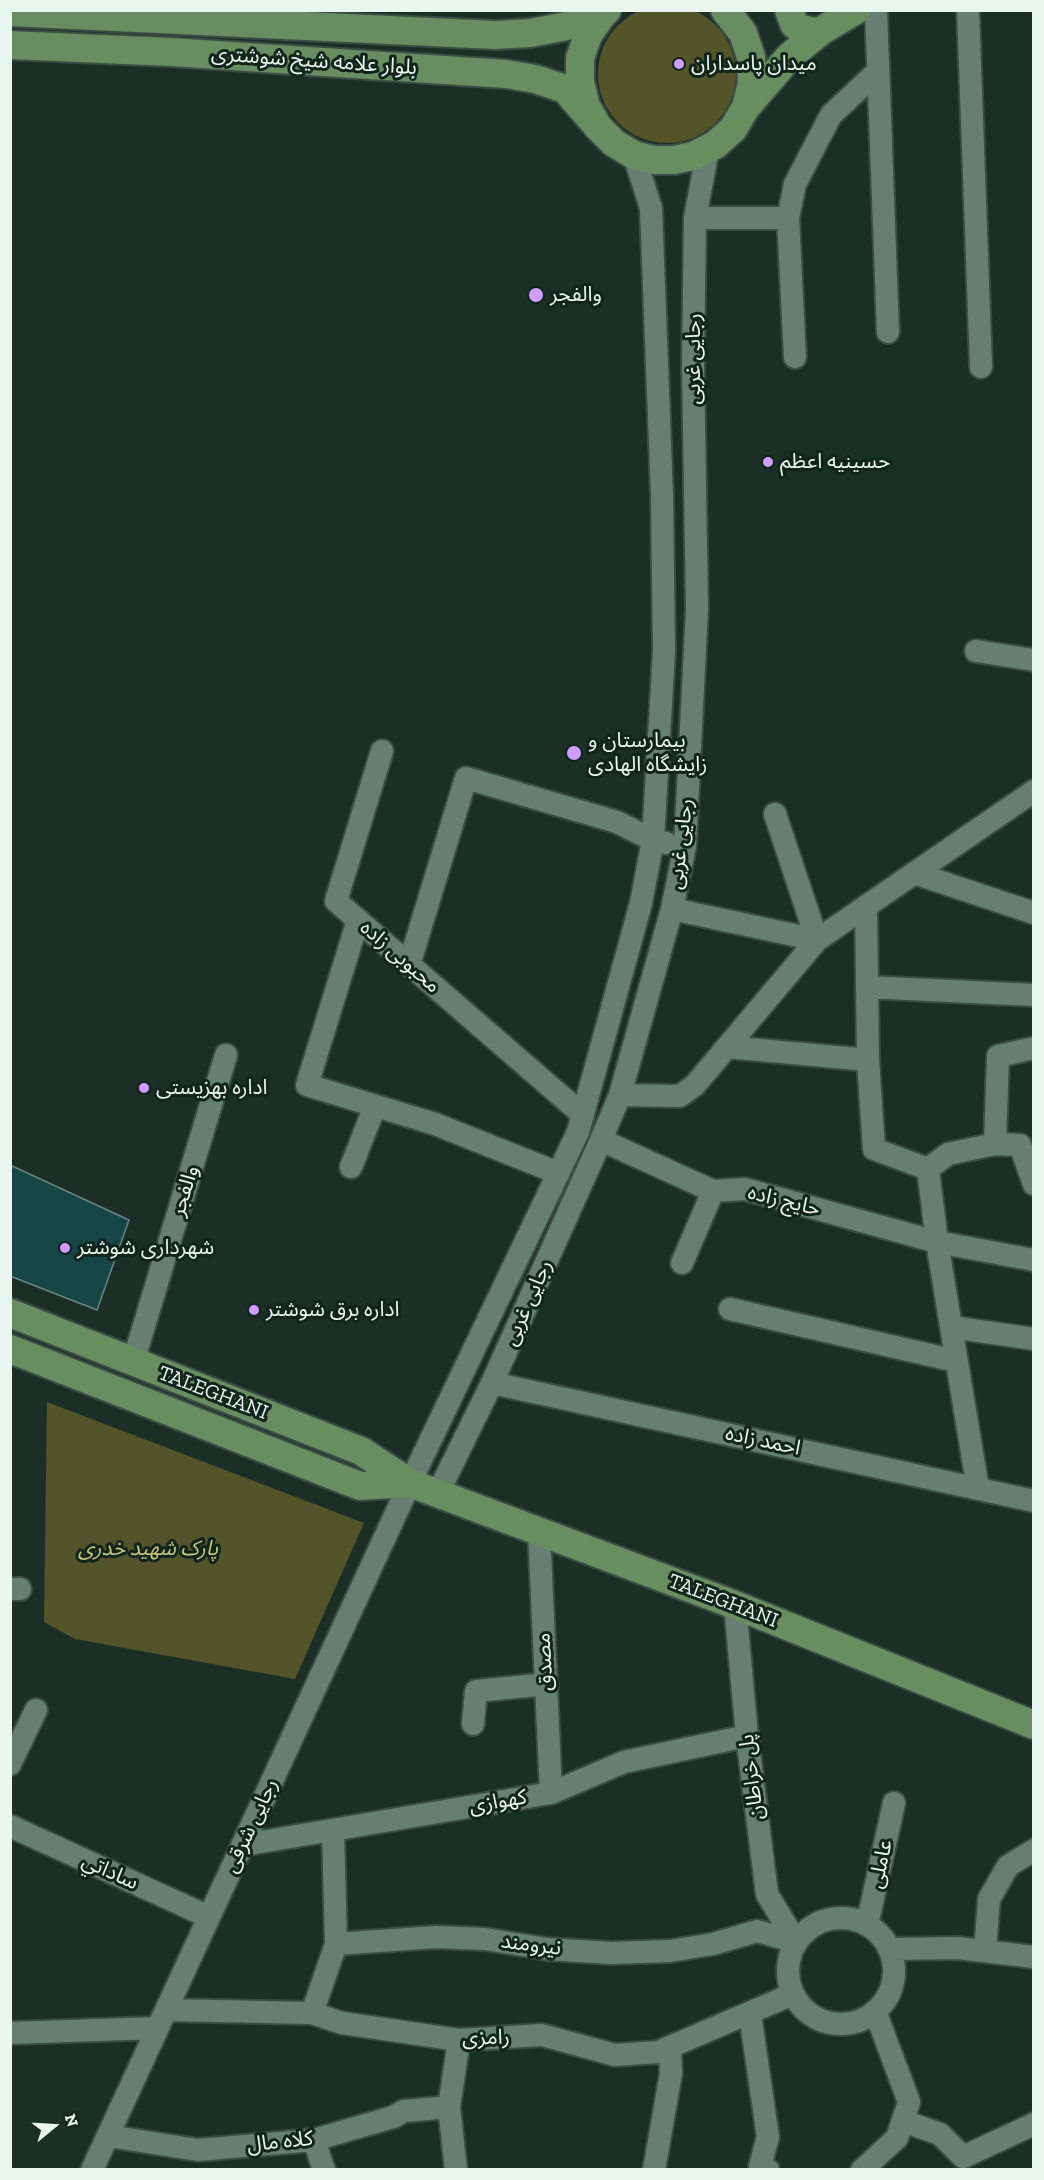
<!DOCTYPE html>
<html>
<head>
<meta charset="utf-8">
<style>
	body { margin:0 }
	#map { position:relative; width:1044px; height:2180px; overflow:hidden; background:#1b2f26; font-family:"Zilla Slab",serif }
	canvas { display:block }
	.frame { position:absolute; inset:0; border:12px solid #e9f5ef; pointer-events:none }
	.north { position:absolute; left:24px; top:2096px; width:60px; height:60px; -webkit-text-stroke:4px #11251d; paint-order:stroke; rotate:72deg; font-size:16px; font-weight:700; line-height:24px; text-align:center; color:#e9f5ef }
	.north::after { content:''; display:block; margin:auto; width:21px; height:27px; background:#e9f5ef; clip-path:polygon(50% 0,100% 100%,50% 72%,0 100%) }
</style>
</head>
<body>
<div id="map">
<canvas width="1044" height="2180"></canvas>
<div class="frame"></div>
<div class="north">N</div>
</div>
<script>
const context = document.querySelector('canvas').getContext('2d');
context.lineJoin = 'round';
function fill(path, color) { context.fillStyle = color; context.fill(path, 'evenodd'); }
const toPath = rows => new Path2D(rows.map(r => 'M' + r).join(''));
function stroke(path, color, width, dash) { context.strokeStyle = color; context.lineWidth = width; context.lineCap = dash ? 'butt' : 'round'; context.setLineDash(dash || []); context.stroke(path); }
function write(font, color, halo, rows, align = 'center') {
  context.font = font + ' "Zilla Slab","Noto Sans Arabic",serif'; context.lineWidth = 6; context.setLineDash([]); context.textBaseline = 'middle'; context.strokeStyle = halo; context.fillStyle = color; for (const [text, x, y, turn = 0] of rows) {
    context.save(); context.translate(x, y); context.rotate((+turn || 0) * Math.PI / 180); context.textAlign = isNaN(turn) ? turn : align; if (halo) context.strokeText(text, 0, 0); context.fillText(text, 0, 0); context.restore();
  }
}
fill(toPath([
	'598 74a69 69 0 1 1 138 0a69 69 0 1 1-138 0Z',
	[47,1402,364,1523,295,1679,75,1639,44,1622]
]), '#54542a');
const building = toPath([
	[10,1165,129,1220,97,1310,10,1276,10,1165]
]);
fill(building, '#164746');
stroke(building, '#6a8483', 1.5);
const minor = toPath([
	[876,10,888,332],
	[968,10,981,367],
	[695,218,788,218],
	[795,357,788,218,795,184,831,115,878,71],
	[976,651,1034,660],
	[382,751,336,901,583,1115],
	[775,814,817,940],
	[914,873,1034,913],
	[866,906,868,1060],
	[672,909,817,940],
	[358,920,307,1085,435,1124,558,1173],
	[409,965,466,778,617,822,653,840,666,843],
	[867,987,1034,995],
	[727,1047,868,1060,874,1149,928,1169,937,1242,978,1489],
	[1034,1048,998,1056,995,1144,1020,1145,1034,1184],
	[620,1095,680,1096,695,1085,817,940,1034,791],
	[601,1140,713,1191,745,1189,937,1242,1034,1260],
	[351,1167,375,1106],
	[928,1169,948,1154,995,1144],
	[682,1263,713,1191],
	[730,1309,956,1361],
	[951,1327,1034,1339],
	[133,1362,226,1055],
	[492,1383,1034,1501],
	[438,1493,492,1383,601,1140,620,1095,672,909,685,846,697,609,693,366,695,218,708,149],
	[539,1531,551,1793],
	[10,1589,20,1589],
	[735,1605,747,1736,767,1894,796,1942],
	[473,1724,476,1691,547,1684],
	[10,1764,36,1710],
	[10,1826,209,1917],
	[243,1845,551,1793,624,1762,747,1736],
	'788 1971a53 53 0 1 1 106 0a53 53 0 1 1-106 0Z',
	[867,1925,894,1803],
	[336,1944,436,1937,485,1939,547,1949,611,1953,670,1951,713,1944,757,1931,796,1942],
	[889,1949,958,1948,1034,1957],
	[985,1951,989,1899,1008,1866,1034,1850],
	[166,2010,312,2013,342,2023,459,2040,542,2035,615,2055,658,2052,793,1994],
	[312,2013,336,1944,333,1830],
	[750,2014,768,2137,760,2166,768,2170],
	[10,2033,157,2028],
	[903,2121,940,2134,963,2157,1034,2124],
	[108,2136,198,2150,314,2140,393,2117,404,2111,449,2107],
	[314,2140,324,2170],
	[92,2170,410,1483,578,1132,641,903,653,840,664,651,662,496,651,208,634,155],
	[456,2170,449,2107,459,2040],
	[654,2170,671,2073,670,2048],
	[862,2170,897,2138,909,2102,875,2011]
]);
const major = toPath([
	[607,10,602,15,588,35,580,58,580,82,586,106,598,127,614,143,634,155,654,160,674,160,693,156,715,145,733,129,746,107,752,83,751,57,743,33,725,10],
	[789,10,794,24,799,28,814,32,821,31],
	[10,12,495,35,530,33,567,26,602,15],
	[10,45,171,52,506,74,535,79,565,89,598,127],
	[747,106,790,56,821,31,856,10],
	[10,1313,361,1451,410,1483,360,1486,10,1349],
	[410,1483,735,1605,1034,1725]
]);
stroke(minor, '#3b4c45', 26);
stroke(major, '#3b4c45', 32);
stroke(minor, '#687e74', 22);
stroke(major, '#678d60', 28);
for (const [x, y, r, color] of [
	[679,64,6,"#d09dfe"],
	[536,295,8,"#d09dfe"],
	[768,462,6,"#d09dfe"],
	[574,753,8,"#d09dfe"],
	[144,1088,6,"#d09dfe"],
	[65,1248,6,"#d09dfe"],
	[254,1310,6,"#d09dfe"]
]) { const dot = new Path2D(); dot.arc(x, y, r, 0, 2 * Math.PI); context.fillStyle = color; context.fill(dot); stroke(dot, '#11251d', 2); }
write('21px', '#e9f5ef', '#11251d', [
	["بلوار علامه شیخ شوشتری",314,61,4],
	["رجایی غربی",694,359,-90],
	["رجایی غربی",681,844,-83],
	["محبوبی زاده",400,957,41],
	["والفجر",185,1191,-73],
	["حایج زاده",784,1201,14],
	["رجایی غربی",528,1303,-66],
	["TALEGHANI",213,1393,21],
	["احمد زاده",763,1441,12],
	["TALEGHANI",723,1601,21],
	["مصدق",545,1662,-93],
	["پل خراطان",752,1777,-97],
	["کهوازی",498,1802,-10],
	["رجایی شرقی",251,1826,-65],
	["عاملی",881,1864,-78],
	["ساداتي",110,1872,24],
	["نیرومند",531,1945,7],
	["رامزی",486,2038,-1],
	["کلاه مال",280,2142,-6]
]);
write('21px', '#e9f5ef', '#11251d', [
	["میدان پاسداران",691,64],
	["والفجر",550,295],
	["حسینیه اعظم",780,462],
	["بیمارستان و",588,741],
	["زایشگاه الهادی",588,765],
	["اداره بهزیستی",156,1088],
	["شهرداری شوشتر",77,1248],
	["اداره برق شوشتر",266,1310]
], 'left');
write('italic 21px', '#c5c57c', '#11251d', [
	["پارک شهید خدری",148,1549]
]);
</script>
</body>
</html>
